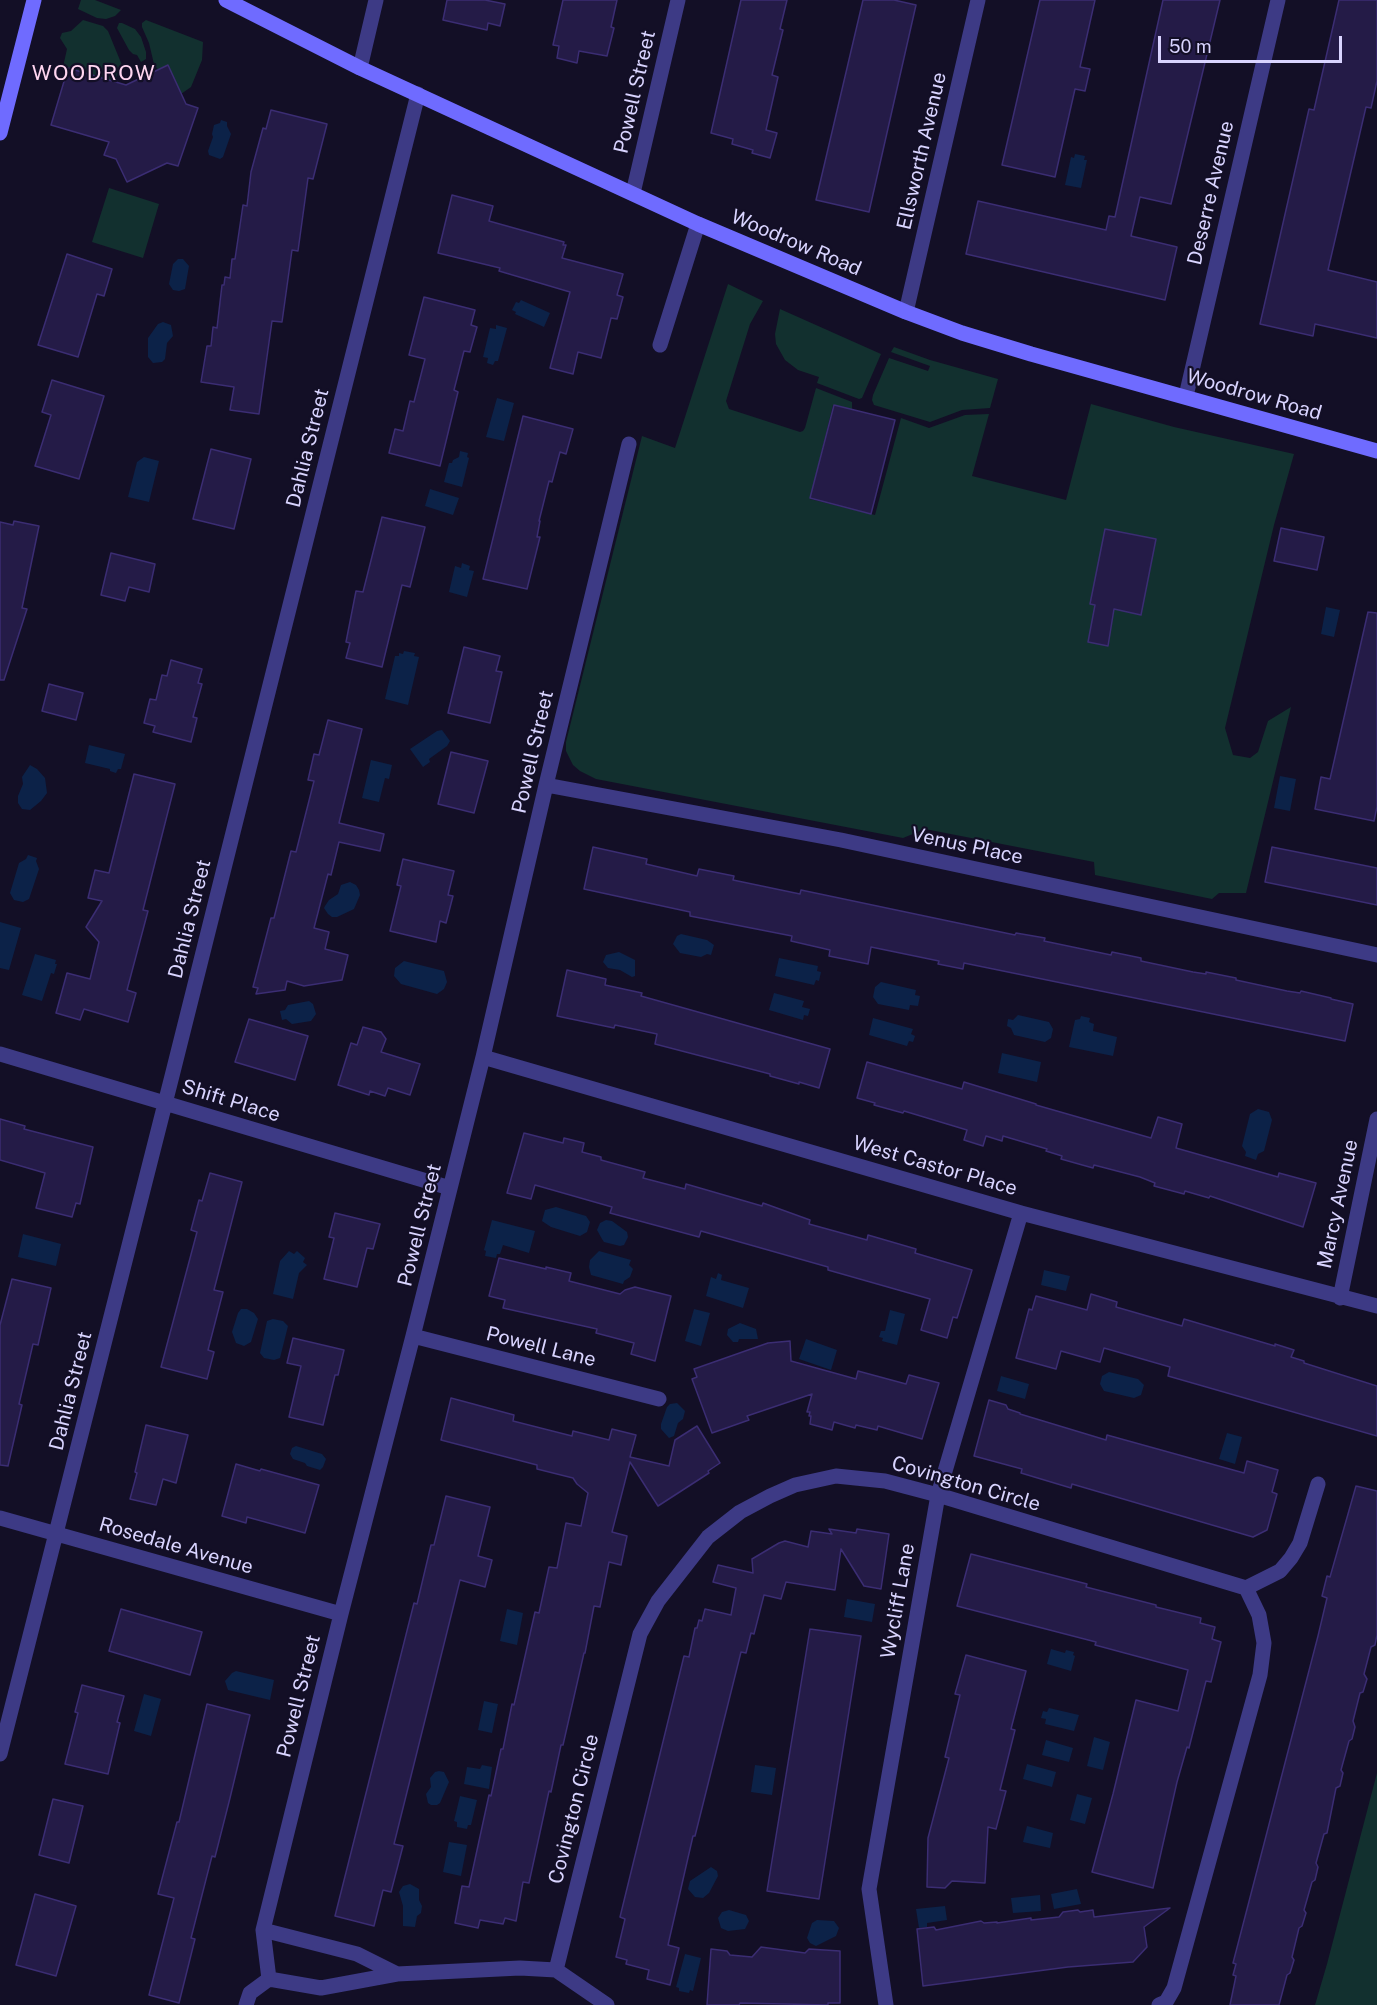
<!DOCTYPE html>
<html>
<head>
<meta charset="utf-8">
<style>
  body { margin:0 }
  #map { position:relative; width:1377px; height:2005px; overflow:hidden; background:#130f26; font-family:"Public Sans",sans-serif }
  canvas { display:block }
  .scale { position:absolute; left:1158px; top:36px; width:184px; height:27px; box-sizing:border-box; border:3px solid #d9d4ff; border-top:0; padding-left:8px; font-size:18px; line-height:21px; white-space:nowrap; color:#d9d4ff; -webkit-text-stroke:4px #130f26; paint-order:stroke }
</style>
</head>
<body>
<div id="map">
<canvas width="1377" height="2005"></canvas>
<div class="scale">50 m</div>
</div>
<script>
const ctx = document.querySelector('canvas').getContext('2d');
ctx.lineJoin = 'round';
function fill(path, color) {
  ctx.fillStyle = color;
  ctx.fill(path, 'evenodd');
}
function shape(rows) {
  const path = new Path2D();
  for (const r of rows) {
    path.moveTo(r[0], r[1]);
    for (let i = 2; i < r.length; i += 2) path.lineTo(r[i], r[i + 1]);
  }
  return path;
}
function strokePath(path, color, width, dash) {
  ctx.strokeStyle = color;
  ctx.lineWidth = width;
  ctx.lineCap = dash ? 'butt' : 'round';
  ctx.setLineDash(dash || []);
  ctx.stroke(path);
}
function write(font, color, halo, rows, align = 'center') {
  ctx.font = font + ' "Public Sans",sans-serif';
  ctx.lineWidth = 4.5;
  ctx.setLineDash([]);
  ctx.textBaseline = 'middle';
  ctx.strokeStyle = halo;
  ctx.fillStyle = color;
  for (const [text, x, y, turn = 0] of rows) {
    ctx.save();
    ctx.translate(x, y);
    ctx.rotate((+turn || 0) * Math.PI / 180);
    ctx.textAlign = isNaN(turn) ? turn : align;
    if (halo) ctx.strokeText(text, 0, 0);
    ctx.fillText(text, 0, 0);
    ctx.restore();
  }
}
const green = shape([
  [81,0,95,0,121,10,115,16,106,19,97,18,78,9],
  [83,20,103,26,108,31,124,70,118,74,115,82,63,67,67,49,60,38,62,33,71,31],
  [146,20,203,42,202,60,191,87,181,94,168,65,158,70,154,64,149,43,142,27,142,23],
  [122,23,135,29,141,37,146,52,146,59,141,62,137,55,133,54,129,50,117,28,119,23],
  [109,188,159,204,143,258,92,242],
  [728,284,763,301,750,324,726,401,729,409,800,432,803,431,805,428,816,388,852,402,852,410,833,405,810,499,875,515,901,418,929,428,965,415,989,414,972,476,1066,500,1091,404,1174,427,1294,454,1274,525,1225,728,1233,755,1250,758,1258,752,1268,721,1291,707,1246,893,1219,893,1212,899,1095,875,1094,862,925,829,903,838,596,779,580,771,573,765,566,751,566,742,642,436,675,448],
  [780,309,881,354,862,398,859,399,817,383,819,377,798,370,785,360,776,344,775,334],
  [894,347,930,360,998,379,990,408,962,410,930,422,874,405,872,400,873,395,889,358,928,371,930,366,891,352],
  [1377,1773,1377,2005,1315,2005,1327,1964]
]);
const water = shape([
  [221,120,227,122,227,126,231,134,223,157,220,159,209,155,208,151,213,137,212,134,214,125,220,123],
  [1075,154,1085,156,1084,160,1087,160,1081,188,1065,185,1071,157,1074,158],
  [178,259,183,259,189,266,185,289,179,291,173,290,169,284,173,264],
  [521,300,550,313,544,327,515,314,516,312,512,310,516,302,519,303],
  [163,322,171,325,173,336,167,343,165,359,162,362,153,363,148,357,148,338,158,324],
  [496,325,507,328,498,361,495,361,493,365,487,363,488,358,483,357,490,328,496,329],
  [497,398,514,403,504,441,486,437],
  [460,451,468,453,467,457,469,458,462,487,444,482,449,463,452,463,453,460,459,457],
  [144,457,159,461,149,502,128,497,137,462],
  [430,489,459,498,453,515,425,506],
  [462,563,470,566,469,570,474,571,467,597,449,592,455,566,461,568],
  [1326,607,1340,610,1334,637,1321,634],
  [404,651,415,653,414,656,419,657,408,705,385,699,395,656,399,656,399,653,403,654],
  [442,730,450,741,447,746,429,759,430,762,423,767,410,749,437,731],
  [89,745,125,754,121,769,118,769,116,773,110,771,110,769,85,763],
  [371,760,392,765,389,779,385,778,379,802,362,798],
  [30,765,37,769,45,778,47,793,41,801,30,810,22,809,18,803,18,796,23,784,22,777],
  [1280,776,1296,779,1290,811,1274,808],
  [28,855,37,858,36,861,39,869,29,899,23,902,14,900,10,893,19,863,26,859],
  [350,882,356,885,359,890,360,895,354,909,337,917,332,917,328,914,324,908,325,906,329,900,338,894,341,885],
  [0,922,21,928,9,970,0,968],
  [681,934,707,940,714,945,711,955,707,954,701,957,680,953,673,944,677,936],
  [619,952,635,960,635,976,632,977,620,970,608,968,603,962,606,955],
  [35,954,56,960,55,964,57,964,54,974,51,973,42,1001,22,995],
  [779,958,818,966,817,971,821,972,819,981,816,980,814,985,775,976],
  [404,961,444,971,447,982,444,989,437,994,401,984,394,976,395,968],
  [881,982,916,990,915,995,920,996,918,1006,910,1005,909,1010,878,1004,873,997,875,987],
  [774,993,804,1001,802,1007,810,1009,808,1016,804,1015,803,1020,769,1010],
  [309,1001,313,1004,316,1014,311,1021,292,1024,286,1019,282,1020,280,1011,285,1010,288,1005],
  [1018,1015,1049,1022,1053,1029,1051,1038,1045,1042,1014,1035,1011,1028,1007,1026,1008,1019,1013,1020],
  [1081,1016,1090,1018,1089,1022,1094,1024,1093,1031,1117,1037,1113,1056,1069,1047,1075,1020,1080,1019],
  [873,1018,913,1029,911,1034,915,1036,913,1042,909,1041,907,1046,869,1035],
  [1002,1053,1041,1062,1037,1082,998,1073],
  [1258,1109,1269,1112,1272,1120,1264,1151,1258,1154,1256,1160,1245,1156,1246,1152,1242,1146,1250,1114],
  [556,1207,586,1216,590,1222,587,1232,580,1236,551,1227,542,1221,545,1210],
  [492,1220,535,1231,529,1253,503,1245,500,1254,497,1254,496,1258,485,1256,486,1251,484,1250],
  [606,1220,612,1221,627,1232,628,1237,624,1245,620,1246,604,1242,602,1239,597,1230,600,1223],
  [23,1234,61,1244,56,1266,18,1257],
  [289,1251,294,1254,297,1251,305,1258,303,1262,307,1265,299,1273,293,1299,273,1294,280,1261],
  [599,1251,631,1260,629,1265,633,1269,630,1277,624,1281,623,1284,591,1275,589,1267,590,1260],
  [1044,1270,1070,1276,1066,1291,1041,1285],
  [718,1273,722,1275,721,1280,749,1288,743,1308,706,1296,711,1277,716,1279],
  [241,1309,247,1309,254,1313,258,1319,251,1342,244,1346,236,1343,232,1332,238,1313],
  [694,1309,710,1313,701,1346,685,1341],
  [890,1310,905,1314,897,1345,882,1341,883,1338,879,1337,881,1331,885,1331],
  [273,1319,283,1321,288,1326,280,1358,274,1360,264,1358,260,1353,267,1321],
  [740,1323,756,1329,758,1339,739,1339,738,1342,733,1342,727,1335,728,1329],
  [806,1339,837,1350,831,1370,799,1359],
  [1109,1372,1138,1379,1144,1385,1141,1395,1134,1398,1104,1391,1100,1384,1102,1376],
  [1001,1376,1029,1384,1025,1399,997,1391],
  [677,1403,685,1411,683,1419,678,1423,674,1436,669,1438,661,1429,661,1424,667,1407,670,1404],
  [1227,1433,1242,1437,1235,1464,1219,1459],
  [296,1446,322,1454,326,1459,323,1467,320,1470,307,1466,305,1463,293,1459,290,1454,292,1448],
  [847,1599,875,1604,872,1622,844,1617],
  [507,1609,523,1613,517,1645,500,1641],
  [1051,1649,1065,1653,1066,1650,1074,1652,1073,1655,1075,1656,1071,1671,1047,1664],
  [236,1671,274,1680,270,1700,228,1690,225,1681,232,1673],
  [144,1694,161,1699,151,1736,134,1731],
  [484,1701,498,1704,492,1733,478,1730],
  [1049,1708,1079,1715,1074,1731,1045,1724,1046,1719,1041,1718,1043,1711,1047,1712],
  [1094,1737,1110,1742,1103,1770,1087,1766],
  [1046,1740,1073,1748,1069,1762,1042,1755],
  [1027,1764,1056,1772,1052,1787,1023,1779],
  [482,1765,492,1767,489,1789,464,1784,467,1767,480,1769],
  [755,1765,776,1768,772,1795,751,1792],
  [439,1771,444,1772,449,1782,440,1803,437,1805,431,1805,428,1803,426,1794,431,1787,430,1778,435,1772],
  [1077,1794,1092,1798,1085,1824,1070,1820],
  [460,1796,477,1800,471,1825,468,1825,467,1829,457,1827,457,1822,454,1821],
  [1027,1826,1053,1833,1050,1848,1023,1842],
  [449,1842,467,1845,461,1876,443,1872],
  [711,1867,717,1871,718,1876,709,1893,703,1898,695,1897,688,1889,690,1881],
  [410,1884,419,1889,419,1900,422,1906,421,1913,417,1916,415,1927,403,1926,403,1906,399,1892,403,1886],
  [1077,1889,1081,1904,1054,1909,1051,1894],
  [1040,1895,1041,1911,1013,1913,1011,1898],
  [945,1906,947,1920,927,1923,927,1927,919,1928,916,1909],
  [729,1910,746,1915,749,1921,745,1929,728,1931,721,1928,718,1918,722,1912],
  [817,1920,834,1921,839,1928,836,1936,816,1946,810,1943,807,1938,812,1923],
  [685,1954,701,1958,693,1991,690,1990,689,1993,679,1991,679,1988,676,1987]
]);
const building = shape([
  [447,0,485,0,505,4,500,26,488,23,487,30,443,20,447,0],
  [563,0,617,0,611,27,614,28,607,56,579,51,577,63,557,58,559,46,553,45,563,0],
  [741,0,787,0,780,29,783,30,772,75,778,77,766,130,777,133,770,158,752,153,753,150,732,144,733,139,711,133,741,0],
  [863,0,894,0,916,5,869,212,816,200,863,0],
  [1040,0,1095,0,1080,67,1090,69,1085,91,1075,89,1055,177,1002,165,1040,0],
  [1163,0,1220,0,1171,204,1140,197,1131,236,1177,247,1165,300,966,254,978,201,1106,230,1109,216,1115,217,1163,0],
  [1339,0,1377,0,1377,81,1371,108,1366,107,1328,270,1377,282,1377,338,1315,324,1313,336,1260,324,1309,109,1314,110,1339,0],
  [168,65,186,104,198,108,178,166,167,163,127,182,116,159,104,155,109,142,51,125,68,68,126,85,168,65],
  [271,110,327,124,313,179,308,178,298,251,292,250,282,322,272,321,259,414,230,410,234,387,201,382,207,346,211,346,213,327,217,328,222,285,224,285,225,277,230,278,232,259,235,259,243,205,247,206,251,172,263,128,266,129,271,110],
  [452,195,493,206,489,221,564,242,563,245,566,245,562,258,623,274,617,295,623,297,617,319,611,318,601,358,578,352,573,374,550,368,570,292,499,271,500,268,438,253,452,195],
  [67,254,112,269,104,296,97,294,78,357,38,345,67,254],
  [424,297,475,310,471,325,477,327,470,352,464,351,454,390,458,392,440,466,389,453,395,429,403,431,410,401,414,402,425,359,409,355,424,297],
  [52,380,104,396,79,479,35,466,51,415,42,412,52,380],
  [834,405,895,420,871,514,810,498,834,405],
  [523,416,573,429,566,454,560,452,552,482,549,481,539,521,540,521,537,537,540,537,527,589,483,579,523,416],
  [211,449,251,459,234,529,193,519,211,449],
  [382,517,425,527,410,587,402,585,382,667,346,658,350,643,346,642,356,591,363,592,382,517],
  [14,521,39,526,22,608,27,609,4,680,0,680,0,522,13,525,14,521],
  [1281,528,1324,537,1317,570,1274,561,1281,528],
  [1105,529,1156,539,1141,615,1114,609,1108,646,1088,642,1095,605,1090,604,1105,529],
  [111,553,155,564,149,592,129,587,125,601,101,595,111,553],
  [1368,612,1377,613,1377,807,1374,821,1315,809,1321,777,1330,779,1368,612],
  [464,647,500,656,496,671,502,672,490,723,448,713,464,647],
  [171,660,202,669,198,683,202,684,193,717,197,718,191,742,153,732,155,726,144,723,150,699,156,700,162,675,167,676,171,660],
  [49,684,83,693,76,720,42,711,49,684],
  [328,720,362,729,339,823,384,834,380,851,339,842,331,875,328,874,314,928,329,932,325,949,348,955,342,980,304,986,287,981,285,990,256,994,258,988,253,987,271,918,274,918,291,851,296,852,314,781,308,780,314,754,319,755,328,720],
  [451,752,488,761,474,813,438,804,451,752],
  [134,774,175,784,143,910,148,911,127,990,136,993,128,1022,84,1009,80,1020,56,1013,67,973,90,979,99,942,86,927,102,901,88,898,95,870,109,873,134,774],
  [593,847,647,859,646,864,697,876,699,869,734,876,733,880,800,894,801,890,1015,935,1016,933,1045,938,1044,941,1111,955,1112,952,1141,958,1141,961,1193,972,1206,974,1206,972,1236,978,1236,980,1287,991,1300,993,1301,991,1331,998,1331,999,1353,1004,1345,1041,964,963,963,969,938,964,939,961,871,947,868,964,829,956,830,950,791,941,792,936,690,916,690,912,584,889,593,847],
  [1272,847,1377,868,1377,905,1265,882,1272,847],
  [403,859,454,871,448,895,453,896,446,923,440,921,436,942,390,931,401,886,397,885,403,859],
  [567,970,606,979,605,985,642,993,641,996,830,1049,819,1088,799,1082,799,1084,770,1076,770,1074,655,1044,657,1034,615,1025,614,1028,557,1016,567,970],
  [249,1019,308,1036,295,1080,235,1062,249,1019],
  [363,1027,381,1032,386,1039,381,1052,420,1064,410,1095,388,1088,385,1096,370,1091,369,1095,338,1085,351,1043,357,1045,363,1027],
  [867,1062,962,1089,964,1082,1036,1104,1036,1105,1151,1138,1158,1117,1182,1124,1176,1148,1278,1177,1279,1173,1316,1183,1303,1227,1210,1196,1209,1198,1185,1191,1184,1194,1154,1186,1155,1183,1140,1177,1094,1165,1093,1168,1061,1159,1062,1156,1046,1151,1047,1149,1003,1136,1002,1141,986,1136,983,1146,964,1140,967,1130,904,1111,903,1113,874,1105,875,1103,857,1098,867,1062],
  [0,1119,25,1126,24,1129,93,1147,80,1204,76,1203,72,1217,36,1208,45,1173,0,1160,0,1119],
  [524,1133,563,1143,564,1138,584,1143,582,1152,601,1157,601,1160,645,1172,643,1178,685,1189,686,1184,762,1206,763,1203,810,1220,809,1224,867,1240,868,1235,916,1249,915,1253,972,1270,957,1318,953,1317,947,1338,921,1330,930,1299,828,1270,828,1267,701,1231,699,1237,610,1213,612,1207,535,1185,531,1199,507,1193,524,1133],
  [210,1173,242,1182,214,1290,223,1292,208,1350,214,1352,207,1379,161,1367,197,1232,191,1230,199,1200,202,1201,210,1173],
  [335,1213,380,1224,373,1249,367,1248,357,1287,324,1279,334,1238,329,1237,335,1213],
  [499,1258,546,1269,546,1267,571,1273,569,1281,620,1294,625,1290,635,1287,671,1296,655,1361,631,1354,634,1343,596,1333,597,1329,503,1308,505,1300,489,1296,499,1258],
  [12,1279,51,1288,38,1345,33,1344,19,1404,22,1405,8,1466,0,1465,0,1325,12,1279],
  [1091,1294,1117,1302,1116,1307,1182,1326,1184,1319,1275,1346,1275,1344,1294,1350,1291,1357,1304,1361,1304,1363,1377,1386,1377,1436,1168,1376,1170,1367,1104,1348,1100,1362,1061,1351,1056,1369,1016,1358,1029,1309,1032,1310,1036,1296,1087,1310,1091,1294],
  [293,1338,344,1350,338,1375,335,1375,323,1425,289,1417,301,1366,287,1363,293,1338],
  [790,1341,791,1361,856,1379,858,1371,906,1384,909,1375,939,1383,922,1439,878,1426,877,1430,856,1425,855,1428,834,1422,832,1430,810,1424,811,1416,809,1416,810,1412,807,1412,812,1394,747,1416,749,1420,712,1433,692,1379,697,1377,694,1369,768,1343,790,1341],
  [451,1398,514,1415,513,1421,572,1436,573,1431,609,1440,612,1429,636,1435,630,1457,669,1466,675,1440,697,1426,720,1463,708,1471,709,1473,658,1506,630,1462,612,1532,627,1536,621,1565,609,1562,600,1607,594,1606,585,1653,584,1653,563,1745,561,1745,551,1792,549,1791,529,1883,523,1882,516,1921,505,1918,503,1924,480,1920,478,1928,455,1923,462,1886,469,1887,489,1795,491,1796,501,1749,503,1749,512,1704,514,1705,535,1612,539,1613,549,1567,557,1568,566,1523,581,1526,588,1493,577,1484,573,1478,537,1469,537,1465,441,1440,451,1398],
  [989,1400,1006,1405,1008,1409,1020,1413,1020,1414,1106,1440,1107,1435,1244,1473,1247,1461,1278,1470,1272,1492,1277,1494,1267,1530,1253,1537,1072,1484,1071,1488,1021,1473,1022,1469,974,1456,989,1400],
  [146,1425,188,1435,176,1483,163,1479,156,1505,130,1499,137,1473,135,1472,146,1425],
  [236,1464,260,1471,261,1469,319,1485,305,1533,247,1517,246,1523,222,1516,236,1464],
  [1356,1486,1377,1491,1377,1635,1375,1645,1371,1647,1364,1674,1367,1679,1363,1692,1360,1693,1353,1721,1355,1727,1352,1739,1349,1741,1341,1770,1343,1773,1340,1786,1336,1788,1327,1833,1324,1834,1316,1863,1318,1867,1315,1880,1312,1882,1304,1910,1306,1913,1302,1926,1299,1928,1292,1957,1294,1960,1290,1973,1287,1975,1279,2005,1230,2005,1236,1976,1233,1975,1236,1964,1233,1963,1318,1636,1327,1598,1322,1596,1327,1576,1330,1577,1356,1486],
  [446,1496,490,1507,478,1556,492,1560,485,1587,460,1580,394,1844,403,1846,391,1892,383,1890,374,1926,335,1916,414,1603,417,1604,431,1545,434,1545,446,1496],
  [829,1529,856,1533,857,1529,889,1534,881,1589,864,1586,841,1549,835,1590,786,1582,781,1599,764,1595,754,1634,751,1633,746,1653,741,1652,695,1836,693,1836,668,1945,679,1948,670,1985,647,1979,649,1970,626,1964,627,1960,616,1957,625,1919,620,1917,684,1656,689,1657,695,1628,697,1628,699,1620,702,1621,705,1609,731,1615,736,1588,713,1582,718,1565,753,1573,752,1559,779,1543,785,1541,808,1547,811,1531,832,1534,829,1529],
  [971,1554,1087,1584,1086,1587,1156,1605,1156,1607,1201,1618,1200,1623,1215,1627,1212,1639,1221,1642,1211,1682,1206,1681,1189,1748,1187,1747,1177,1782,1153,1888,1092,1872,1113,1794,1136,1700,1178,1711,1188,1670,1095,1645,1096,1642,957,1606,971,1554],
  [121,1609,202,1632,190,1675,109,1651,121,1609],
  [810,1629,861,1636,819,1899,767,1891,810,1629],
  [966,1655,1026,1671,1011,1729,1015,1730,1000,1790,1006,1791,996,1829,988,1827,985,1883,952,1881,945,1888,927,1887,928,1838,949,1758,945,1757,960,1695,955,1694,966,1655],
  [82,1685,124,1696,117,1722,120,1723,108,1774,65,1764,78,1713,75,1712,82,1685],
  [207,1704,250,1715,230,1798,215,1857,212,1856,191,1938,195,1939,179,2003,149,1995,174,1898,158,1894,177,1822,179,1822,207,1704],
  [53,1799,83,1806,69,1863,39,1855,53,1799],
  [35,1894,76,1906,56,1976,16,1965,35,1894],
  [1170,1908,1144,1927,1147,1947,1133,1962,1068,1967,923,1986,917,1929,934,1927,936,1930,981,1921,984,1923,997,1922,997,1923,1031,1918,1031,1920,1059,1917,1063,1912,1078,1910,1080,1912,1093,1910,1094,1917,1170,1908],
  [761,1947,805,1953,809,1949,840,1951,840,2003,828,2003,828,2005,740,2003,739,2005,707,2005,711,1949,727,1951,730,1955,752,1957,761,1947]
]);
const street = shape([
  [360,68,376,0],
  [633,193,678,0],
  [906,312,978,0],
  [660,345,698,224],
  [1186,396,1278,0],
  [546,785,841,840,1377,955],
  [0,1054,450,1188],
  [483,1057,1021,1213,1377,1306],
  [1340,1298,1377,1119],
  [413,1336,659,1399],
  [0,1518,341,1614],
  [1246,1588,1280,1571,1291,1558,1300,1543,1318,1484],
  [0,1754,173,1072,418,94],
  [263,1930,357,1954,397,1974],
  [556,1970,640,1634,658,1601,708,1537,740,1512,770,1496,795,1485,836,1476,885,1481,938,1495,1246,1588,1259,1615,1264,1643,1260,1675,1174,1988,1166,2002,1159,2005],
  [269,1979,321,1988,397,1974,520,1968,556,1970,607,2005],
  [246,2005,250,1993,269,1979,263,1930,341,1614,413,1336,483,1057,546,785,629,444],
  [886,2005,869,1889,938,1495,1021,1213]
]);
const secondary = shape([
  [226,0,360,68,698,224,906,312,962,333,1031,354,1377,451],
  [0,133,34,0]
]);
const streetNames = [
  ["Powell Street",635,92,-77],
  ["Ellsworth Avenue",922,151,-77],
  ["Deserre Avenue",1211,193,-77],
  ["Woodrow Road",796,243,23],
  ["Woodrow Road",1254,395,16],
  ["Dahlia Street",308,448,-76],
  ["Powell Street",533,752,-77],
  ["Venus Place",967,846,12],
  ["Dahlia Street",190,919,-76],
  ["Shift Place",231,1101,17],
  ["West Castor Place",935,1166,16],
  ["Marcy Avenue",1338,1204,-78],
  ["Powell Street",420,1225,-76],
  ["Powell Lane",541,1347,14],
  ["Dahlia Street",71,1391,-76],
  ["Covington Circle",966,1484,16],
  ["Rosedale Avenue",176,1546,16],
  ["Wycliff Lane",898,1601,-80],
  ["Powell Street",299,1696,-76],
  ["Covington Circle",574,1809,-76]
];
const neighbourhoodNames = [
  ["WOODROW",94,74]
];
fill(green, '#12302f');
fill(water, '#0c2248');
fill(building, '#241b47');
strokePath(building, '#3b2d73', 1.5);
strokePath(street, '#3d3a85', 15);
strokePath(secondary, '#6f6bff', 15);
write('20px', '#d9d4ff', '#130f26', streetNames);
ctx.letterSpacing = '1.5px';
write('21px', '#ffd6f0', '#130f26', neighbourhoodNames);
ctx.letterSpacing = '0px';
</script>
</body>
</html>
